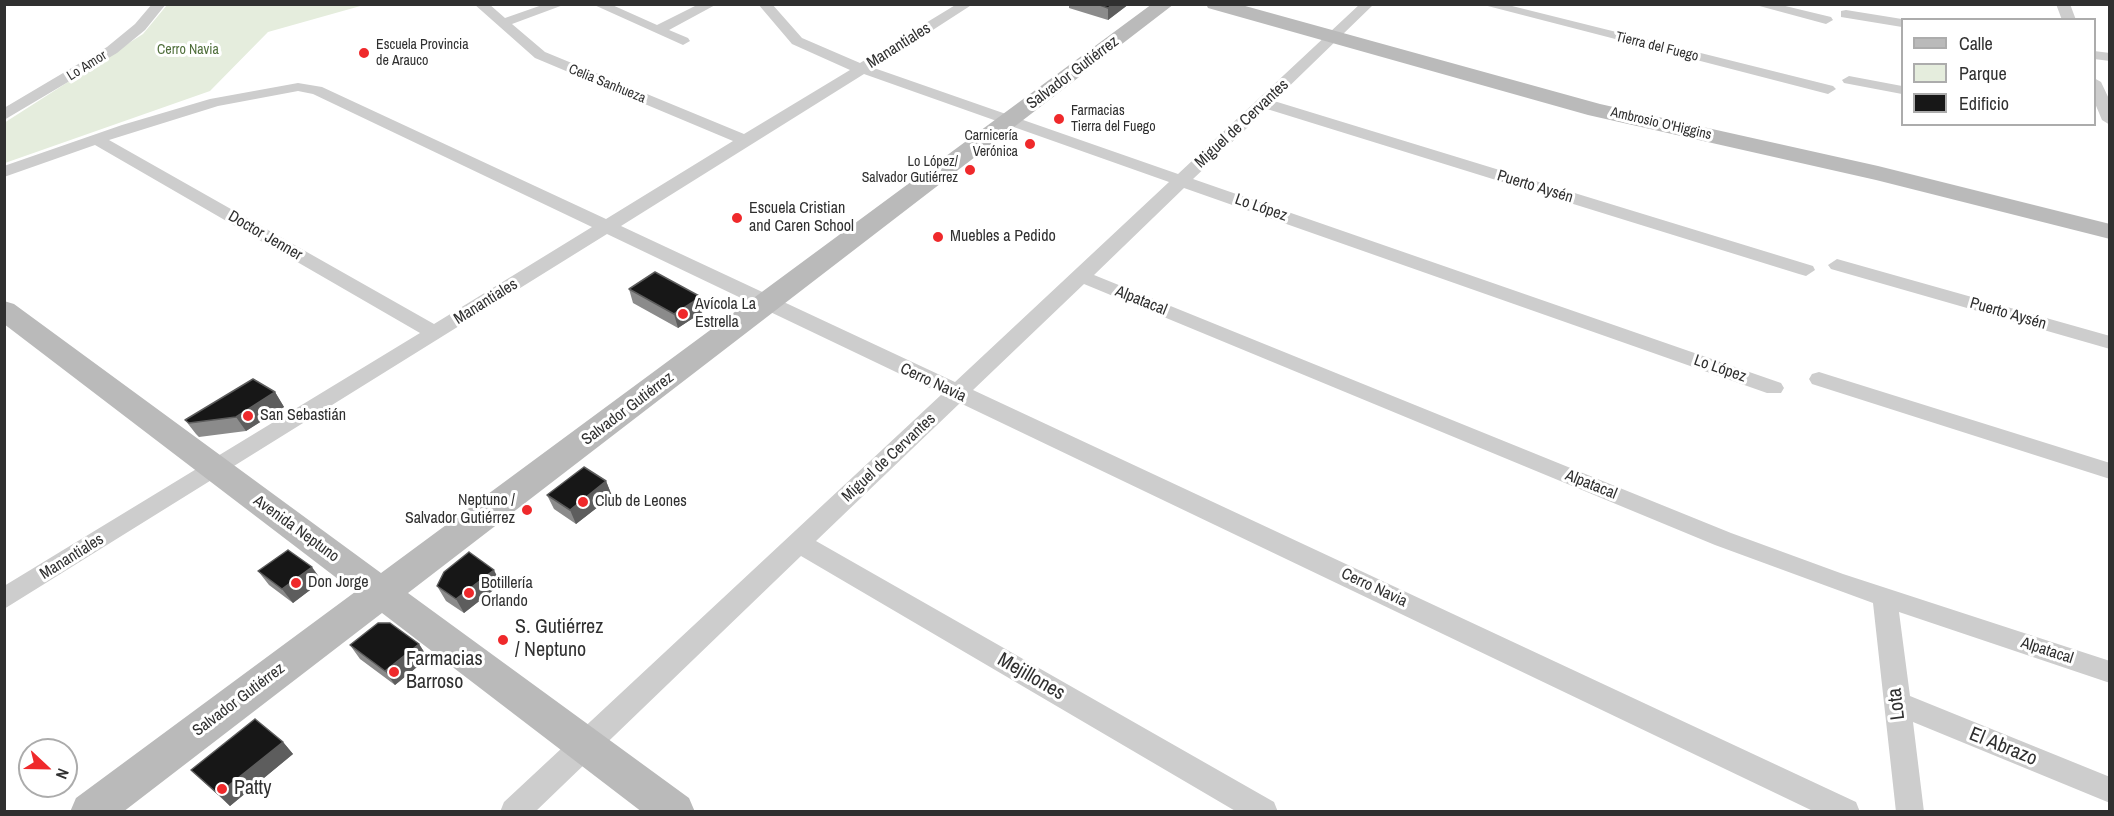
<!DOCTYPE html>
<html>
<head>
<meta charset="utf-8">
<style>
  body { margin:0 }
  #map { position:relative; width:2114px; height:816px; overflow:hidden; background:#fff; font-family:"Archivo Narrow",sans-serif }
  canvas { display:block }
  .frame { position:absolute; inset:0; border:6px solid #303030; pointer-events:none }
  .legend { position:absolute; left:1901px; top:18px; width:195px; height:108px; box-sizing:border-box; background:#fff; border:2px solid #acacac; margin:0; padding:8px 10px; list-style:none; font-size:18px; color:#303030 }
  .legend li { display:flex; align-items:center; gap:12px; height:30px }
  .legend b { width:30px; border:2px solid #acacac }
  .north { position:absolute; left:18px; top:738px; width:60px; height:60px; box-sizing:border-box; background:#fff; border:2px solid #acacac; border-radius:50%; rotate:112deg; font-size:16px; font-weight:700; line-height:24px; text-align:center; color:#303030 }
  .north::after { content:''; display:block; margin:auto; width:21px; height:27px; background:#ef292b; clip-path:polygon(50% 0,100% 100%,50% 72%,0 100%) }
</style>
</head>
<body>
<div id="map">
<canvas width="2114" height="816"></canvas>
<div class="frame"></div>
<ul class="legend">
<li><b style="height:8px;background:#bababa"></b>Calle</li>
<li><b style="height:16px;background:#e5eddd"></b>Parque</li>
<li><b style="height:16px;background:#171717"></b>Edificio</li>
</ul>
<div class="north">N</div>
</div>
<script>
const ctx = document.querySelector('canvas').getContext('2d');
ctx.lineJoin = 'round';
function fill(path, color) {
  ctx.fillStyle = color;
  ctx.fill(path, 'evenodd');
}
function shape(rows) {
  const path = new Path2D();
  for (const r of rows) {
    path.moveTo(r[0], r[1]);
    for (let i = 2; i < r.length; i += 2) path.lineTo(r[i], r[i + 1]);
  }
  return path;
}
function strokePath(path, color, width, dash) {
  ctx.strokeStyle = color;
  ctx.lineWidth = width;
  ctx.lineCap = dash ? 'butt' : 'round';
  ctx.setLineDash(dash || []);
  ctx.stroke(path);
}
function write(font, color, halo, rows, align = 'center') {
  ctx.font = font + ' "Archivo Narrow",sans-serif';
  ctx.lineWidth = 6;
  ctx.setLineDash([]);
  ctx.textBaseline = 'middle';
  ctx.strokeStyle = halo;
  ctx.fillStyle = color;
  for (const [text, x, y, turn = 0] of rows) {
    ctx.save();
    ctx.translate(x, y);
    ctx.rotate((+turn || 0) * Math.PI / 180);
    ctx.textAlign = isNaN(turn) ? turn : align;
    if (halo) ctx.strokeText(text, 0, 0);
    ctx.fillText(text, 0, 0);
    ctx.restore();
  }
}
const green = shape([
  [167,5,364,5,268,32,210,91,5,163,4,123,143,34]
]);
const street = shape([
  [152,4,166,4,145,30,117,53,4,120,4,108,107,47,135,24,152,4],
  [474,4,489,4,505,18,545,4,566,4,512,24,545,52,744,134,850,70,792,44,758,4,772,4,802,38,860,63,957,4,973,4,874,68,1178,174,1360,4,1374,4,1274,101,1813,266,1815,270,1806,276,1799,274,1267,109,1193,179,1781,383,1784,388,1781,393,1767,393,1184,188,1094,275,1731,533,1843,574,2110,661,2110,683,1899,612,1910,696,2110,777,2110,803,1913,722,1924,812,1896,812,1873,603,1715,545,1084,284,973,390,1856,802,1860,812,1815,812,960,403,816,541,1274,802,1278,812,1237,812,801,556,535,812,500,812,504,802,942,394,607,234,4,609,4,586,420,333,95,145,4,177,4,166,122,125,210,99,298,83,322,87,606,219,733,141,535,58,474,4],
  [864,74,1169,182,955,382,621,226,864,74],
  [298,91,313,94,592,227,434,324,109,140,218,106,298,91],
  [592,4,610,4,657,25,699,4,717,4,669,30,688,38,690,41,683,45,592,4],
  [1480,4,1504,4,1833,86,1836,89,1828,94,1480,4],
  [1752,4,1777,4,1831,17,1833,20,1826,24,1752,4],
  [2056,4,2070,4,2076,20,2062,20,2056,4],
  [1846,10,1902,19,1905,20,1902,27,1841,17,1841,11,1846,10],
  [2094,51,2110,53,2110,61,2094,59,2094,51],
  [1849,76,1902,86,1902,94,1844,83,1842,80,1849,76],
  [2094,78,2101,82,2110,101,2110,125,2102,120,2094,101,2094,78],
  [1837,259,2110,336,2110,349,1831,269,1828,265,1837,259],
  [1819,372,2110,463,2110,479,1812,384,1809,379,1812,374,1819,372]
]);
const secondary = shape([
  [1152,4,1174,4,408,593,689,798,695,812,642,812,382,613,123,812,70,812,76,798,355,592,4,324,4,301,14,304,381,573,1152,4],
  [1206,4,1238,4,1600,104,1878,166,2110,224,2110,239,1876,180,1588,115,1208,8,1206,4]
]);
const wall = shape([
  [1069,4,1129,4,1108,20,1069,8],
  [629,289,704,311,678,328,633,303],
  [275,392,284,407,246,431,199,437,196,434,185,420],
  [606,481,612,496,576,524,554,509,547,495],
  [258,571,322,581,293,603,269,585],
  [501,584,464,613,446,601,437,586],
  [419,644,428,658,395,685,360,659,350,645],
  [283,742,293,754,230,806,191,770]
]);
const shadedWall = shape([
  [1113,4,1129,4,1108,20,1108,8],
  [701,297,704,311,678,328,674,314],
  [275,392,284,407,246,431,236,417],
  [606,481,612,496,576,524,570,510],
  [312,567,322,581,293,603,282,589],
  [494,570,501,584,464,613,456,599],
  [419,644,428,658,395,685,385,671],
  [283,742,293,754,230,806,218,794]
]);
const building = shape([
  [1097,4,1113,4,1108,8,1097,4],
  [655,272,701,297,674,314,629,289,655,272],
  [253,379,275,392,236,417,189,423,185,420,253,379],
  [584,467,606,481,570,510,547,495,584,467],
  [288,550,312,567,282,589,258,571,288,550],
  [469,552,494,570,456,599,437,586,444,572,469,552],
  [378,623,390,623,419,644,385,671,350,645,378,623],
  [255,719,283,742,218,794,191,770,255,719]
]);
const markers = [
  [364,53,6,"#ef292b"],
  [1059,119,6,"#ef292b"],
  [1030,144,6,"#ef292b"],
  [970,170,6,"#ef292b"],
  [737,218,6,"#ef292b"],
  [938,237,6,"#ef292b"],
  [683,314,6,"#ef292b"],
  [248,416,6,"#ef292b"],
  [583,502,6,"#ef292b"],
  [527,510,6,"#ef292b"],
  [296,583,6,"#ef292b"],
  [469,593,6,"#ef292b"],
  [503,640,6,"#ef292b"],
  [394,672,6,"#ef292b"],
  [222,789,6,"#ef292b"]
];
const farPoinames = [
  ["Escuela Provincia",376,45],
  ["de Arauco",376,61],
  ["Farmacias",1071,111],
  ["Tierra del Fuego",1071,127],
  ["Carnicería",1018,136,"right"],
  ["Verónica",1018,152,"right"],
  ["Lo López/",958,162,"right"],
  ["Salvador Gutiérrez",958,178,"right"]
];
const farStreetnames = [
  ["Tierra del Fuego",1657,47,14],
  ["Lo Amor",87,66,-32],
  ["Celia Sanhueza",607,84,22],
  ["Ambrosio O'Higgins",1661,124,13]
];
const farParknames = [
  ["Cerro Navia",188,50]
];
const streetNames = [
  ["Manantiales",899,46,-32],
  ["Salvador Gutiérrez",1073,73,-37],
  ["Miguel de Cervantes",1242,124,-43],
  ["Puerto Aysén",1535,187,17],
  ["Lo López",1261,208,19],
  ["Doctor Jenner",265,236,30],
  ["Alpatacal",1141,301,22],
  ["Manantiales",486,302,-32],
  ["Puerto Aysén",2008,314,16],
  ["Lo López",1720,369,19],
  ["Cerro Navia",933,383,25],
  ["Salvador Gutiérrez",628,409,-37],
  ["Miguel de Cervantes",889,458,-43],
  ["Alpatacal",1591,485,22],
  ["Avenida Neptuno",296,529,36],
  ["Manantiales",72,557,-32],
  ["Cerro Navia",1374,588,25],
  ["Alpatacal",2047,651,18],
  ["Salvador Gutiérrez",239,700,-37]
];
const poiNames = [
  ["Escuela Cristian",749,209],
  ["and Caren School",749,227],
  ["Muebles a Pedido",950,237],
  ["Avícola La",695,305],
  ["Estrella",695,323],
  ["San Sebastián",260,416],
  ["Neptuno /",515,501,"right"],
  ["Salvador Gutiérrez",515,519,"right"],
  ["Club de Leones",595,502],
  ["Don Jorge",308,583],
  ["Botillería",481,584],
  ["Orlando",481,602]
];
const nearPoinames = [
  ["S. Gutiérrez",515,628],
  ["/ Neptuno",515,651],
  ["Farmacias",406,660],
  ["Barroso",406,683],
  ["Patty",234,789]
];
const nearStreetnames = [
  ["Mejillones",1031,677,30],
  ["Lota",1897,704,-97],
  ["El Abrazo",2003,747,22]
];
fill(green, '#e5eddd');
fill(street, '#cdcdcd');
fill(secondary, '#bababa');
fill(wall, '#8b8b8b');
fill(shadedWall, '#5d5d5d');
fill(building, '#171717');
strokePath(building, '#5d5d5d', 1.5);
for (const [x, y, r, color] of markers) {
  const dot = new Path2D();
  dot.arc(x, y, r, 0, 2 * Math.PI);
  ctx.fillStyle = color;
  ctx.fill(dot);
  strokePath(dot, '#fff', 2);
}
write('14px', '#303030', '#fff', farPoinames, 'left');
write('14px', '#303030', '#fff', farStreetnames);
write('14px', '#4f6e3a', '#fff', farParknames);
write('16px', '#303030', '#fff', streetNames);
write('16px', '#303030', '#fff', poiNames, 'left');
write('20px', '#303030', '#fff', nearPoinames, 'left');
write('20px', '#303030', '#fff', nearStreetnames);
</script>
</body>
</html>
